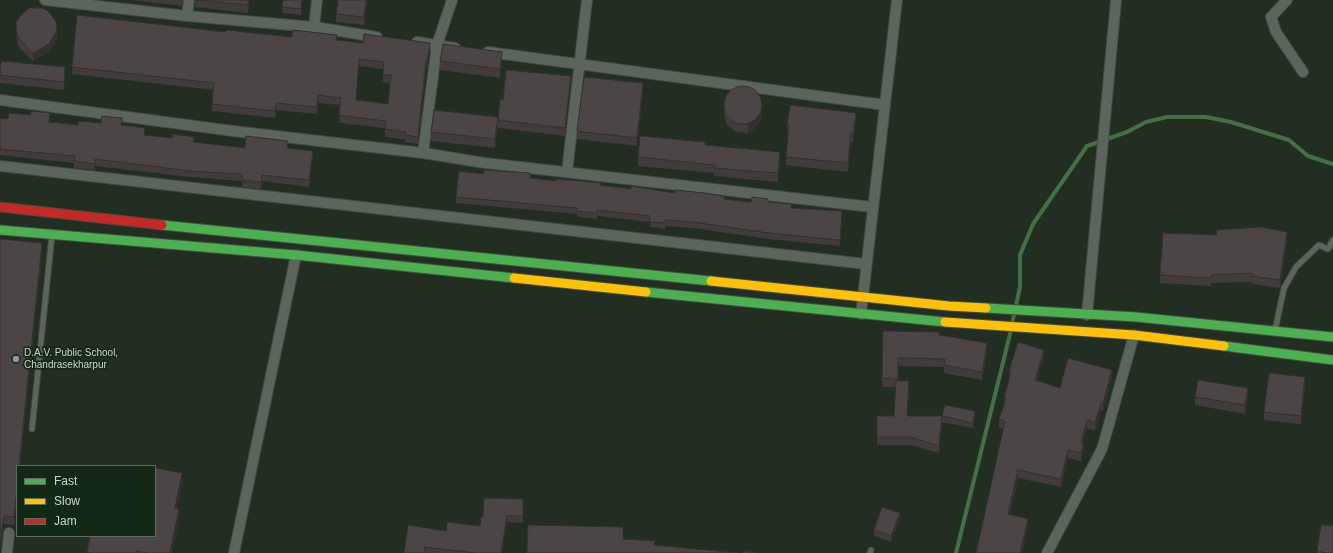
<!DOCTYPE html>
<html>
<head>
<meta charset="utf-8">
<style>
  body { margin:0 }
  #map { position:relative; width:1333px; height:553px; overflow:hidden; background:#232e23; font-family:Helvetica,sans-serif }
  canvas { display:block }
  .legend { position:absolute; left:16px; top:465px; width:140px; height:72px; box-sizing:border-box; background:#142915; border:1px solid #5c6e5d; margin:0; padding:5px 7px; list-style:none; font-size:12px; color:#c9d6c9 }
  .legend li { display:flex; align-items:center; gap:8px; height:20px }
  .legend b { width:20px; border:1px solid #5c6e5d }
</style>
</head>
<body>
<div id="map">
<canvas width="1333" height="553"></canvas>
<ul class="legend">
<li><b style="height:5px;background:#4caf50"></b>Fast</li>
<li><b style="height:5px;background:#ffc107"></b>Slow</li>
<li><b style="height:5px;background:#c62828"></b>Jam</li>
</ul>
</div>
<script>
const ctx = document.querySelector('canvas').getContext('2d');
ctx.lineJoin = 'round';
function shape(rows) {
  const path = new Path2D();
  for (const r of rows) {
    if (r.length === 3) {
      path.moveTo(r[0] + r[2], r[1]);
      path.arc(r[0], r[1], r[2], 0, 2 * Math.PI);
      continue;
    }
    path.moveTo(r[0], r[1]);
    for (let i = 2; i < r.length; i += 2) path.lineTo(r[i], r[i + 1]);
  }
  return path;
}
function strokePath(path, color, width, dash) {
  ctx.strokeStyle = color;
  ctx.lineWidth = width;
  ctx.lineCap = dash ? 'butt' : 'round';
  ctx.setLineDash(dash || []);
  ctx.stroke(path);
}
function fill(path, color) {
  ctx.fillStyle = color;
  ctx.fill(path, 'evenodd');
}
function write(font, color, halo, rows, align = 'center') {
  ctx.font = font + ' Helvetica,sans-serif';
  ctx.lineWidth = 3.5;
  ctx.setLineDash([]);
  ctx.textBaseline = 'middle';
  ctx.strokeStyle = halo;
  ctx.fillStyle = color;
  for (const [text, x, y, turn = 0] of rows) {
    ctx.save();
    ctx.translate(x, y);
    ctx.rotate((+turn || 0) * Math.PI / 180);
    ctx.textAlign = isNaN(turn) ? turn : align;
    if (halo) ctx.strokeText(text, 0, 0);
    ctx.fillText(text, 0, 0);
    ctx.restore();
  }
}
const stream = shape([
  [1012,324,1020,287,1020,255,1033,224,1087,146,1127,132,1146,122,1167,117,1206,117,1231,122,1289,140,1308,156,1333,164],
  [956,553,1011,330]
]);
const lane = shape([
  [1275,330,1284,288,1296,267,1319,245,1328,249,1333,240],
  [32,429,52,235],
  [870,553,871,550]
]);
const street = shape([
  [45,0,187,16,189,0],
  [1287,0,1271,17,1276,32,1303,72],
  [187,16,314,27,317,0],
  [314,27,377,37],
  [417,42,455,48],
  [488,52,885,105],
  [0,100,233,131,423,153,485,163,872,207],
  [423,153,437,45,452,0],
  [0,166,866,264],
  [567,172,587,0],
  [861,314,897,0],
  [1087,315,1116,0],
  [7,553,9,533],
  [234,553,296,255],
  [1047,553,1102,449,1134,335]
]);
const fast = shape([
  [162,225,711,281],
  [0,230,296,255,514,278],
  [646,292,945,322],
  [986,308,1136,317,1333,337],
  [1224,346,1333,360]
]);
const slow = shape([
  [514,278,646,292],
  [711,281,949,306,986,308],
  [945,322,1134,335,1224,346]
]);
const jam = shape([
  [0,207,162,225]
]);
const wall = shape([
  [131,0,183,0,182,6],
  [195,0,249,0,248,13,195,7],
  [283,0,302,0,301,15,282,13],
  [367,0,364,25,336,22,336,14],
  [16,22,57,39,49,52,33,61,20,49,17,43],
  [225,32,337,40,430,51,427,68,426,68,418,144,405,142,405,139,385,137,385,128,339,123,340,105,318,103,317,114,276,110,275,118,212,111,212,104,213,90,72,74,72,67],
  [359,66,383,69,383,82,390,83,388,104,356,100],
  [502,60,500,78,440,70,440,61],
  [65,67,64,90,0,83,0,68],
  [571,85,565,136,498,128,498,120,503,100],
  [643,91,637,146,577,139,577,131],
  [724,104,762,109,761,121,753,130,748,133,736,132,726,124,724,112],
  [0,118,8,119,50,119,50,122,78,125,122,125,145,136,245,148,288,148,313,158,309,187,262,181,261,189,242,187,242,181,190,177,95,166,95,170,74,168,74,163,0,155],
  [856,122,853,142,851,142,848,172,786,165,786,157,789,133,787,133,787,125],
  [498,125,495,148,431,141,431,132],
  [705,145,780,160,778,182,714,176,714,173,638,166,638,157],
  [484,174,675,193,751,202,768,202,792,208,842,216,840,246,769,239,693,228,665,226,665,229,650,227,650,222,597,216,597,219,577,217,577,214,456,203,456,197],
  [0,239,42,252,14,525,4,524,0,551],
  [1287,240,1280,288,1252,284,1252,282,1211,283,1211,286,1160,283,1160,275],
  [883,331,939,335,987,352,982,380,944,373,944,367,898,366,898,381,909,389,907,416,942,424,939,453,910,445,877,445,877,416,894,416,896,387,882,387],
  [1044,358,1037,381,1060,388,1112,378,1103,411,1101,411,1095,431,1087,428,1083,443,1084,451,1081,461,1068,458,1061,487,1018,478,1010,515,1028,527,976,553,1004,429,999,427,999,419,1004,405,1004,398,1009,379,1009,371],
  [1305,386,1301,424,1264,420,1264,412],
  [1248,396,1245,414,1195,405,1195,397],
  [942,416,975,417,973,428,942,422],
  [182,484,177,509,179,520,172,553,87,553,90,536],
  [523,499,523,523,507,522,502,553,404,553,446,531,480,526],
  [900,518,891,542,874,536,874,530],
  [1317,551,1333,553,1317,553]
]);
const shadedWall = shape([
  [248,0,249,0,248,13],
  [366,0,367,0,364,25,364,17],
  [57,30,57,39,49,52,33,61,33,53],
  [430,43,430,51,427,68,427,61],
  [502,52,502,60,500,78,500,69],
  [359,59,359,66,356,107,356,100],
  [426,60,426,68,418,144,418,137],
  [571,76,571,85,565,136,565,128],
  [643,83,643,91,637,146,637,138],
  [318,95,318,103,317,114,317,107],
  [762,101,761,121,753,130,748,133,748,124],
  [856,113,856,122,853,142,853,134],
  [498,117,498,125,495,148,495,139],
  [851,133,851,142,848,172,848,163],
  [313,151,313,158,309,187,309,180],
  [780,152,780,160,778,182,778,173],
  [1287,232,1287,240,1280,288,1280,280],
  [42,243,42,252,20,466,19,466],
  [987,343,987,352,982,380,982,372],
  [1044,350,1044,358,1035,388,1035,380],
  [1112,370,1112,378,1103,411,1103,403],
  [1305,377,1305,386,1301,424,1301,416],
  [909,381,909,389,907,424,907,416],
  [1248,388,1248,396,1245,414,1245,405],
  [1101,403,1101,411,1095,431,1095,423],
  [975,411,975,417,973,428,973,423],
  [942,416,942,424,939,453,939,446],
  [1087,420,1087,428,1081,451,1081,443],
  [1084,443,1084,451,1081,461,1081,453],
  [1068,450,1068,458,1061,487,1061,479],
  [1018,470,1018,478,1008,522,1008,514],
  [182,473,182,484,175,519,175,508],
  [17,490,17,499,14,525,14,517],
  [179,509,179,520,172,553,170,553],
  [900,513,900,518,891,542,891,536],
  [4,516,4,524,0,551,0,543],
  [507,516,507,522,502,553,501,553],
  [1028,519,1028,527,1022,553,1020,553]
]);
const building = shape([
  [197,0,248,0,248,5,197,0],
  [283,0,302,0,301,9,282,7,283,0],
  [338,0,366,0,364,17,336,14,338,0],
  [29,8,42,8,48,11,56,21,57,30,49,44,33,53,20,40,17,34,16,22,24,12,29,8],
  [77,15,225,32,226,30,292,37,293,30,337,35,336,40,363,43,364,34,430,43,427,61,426,60,418,137,405,135,406,132,385,129,386,121,339,115,341,98,318,95,317,107,276,103,275,111,212,104,214,83,72,67,77,15],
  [359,59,384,62,383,75,391,75,388,104,356,100,359,59],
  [443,44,502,52,500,69,440,61,443,44],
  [1,61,65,67,64,82,0,75,1,61],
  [506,70,571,76,565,128,498,120,500,99,503,100,506,70],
  [584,77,643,83,637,138,577,131,584,77],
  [743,105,19],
  [790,105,856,113,853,134,851,133,848,163,786,157,789,125,787,125,790,105],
  [434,110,498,117,495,139,431,132,434,110],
  [31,111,50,113,49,122,78,125,79,121,101,123,102,116,122,118,121,125,145,128,144,135,172,138,173,134,194,137,193,142,245,148,246,136,288,141,287,148,313,151,309,180,262,175,261,182,242,180,242,174,190,171,95,159,95,164,74,161,75,156,0,149,0,118,8,119,9,113,31,115,31,111],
  [640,136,705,142,705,145,780,152,778,173,714,168,715,165,638,157,640,136],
  [484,170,530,173,530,178,556,181,556,179,580,181,600,183,600,185,631,189,631,186,675,193,675,190,704,193,724,196,724,199,751,202,752,197,768,199,768,202,792,204,791,208,842,211,840,240,769,233,693,222,665,220,665,223,650,222,650,216,597,210,597,213,577,211,577,208,456,197,459,171,484,174,484,170],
  [1260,227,1287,232,1280,280,1252,276,1252,273,1211,275,1211,278,1160,275,1163,233,1217,235,1216,230,1260,227],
  [0,239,42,243,19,466,17,466,17,490,14,517,4,516,0,543,0,239],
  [883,331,939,332,939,335,987,343,982,372,944,365,945,359,898,358,898,379,882,378,883,331],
  [1018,342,1044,350,1035,380,1060,388,1068,358,1112,370,1103,403,1101,403,1095,423,1087,420,1081,443,1084,443,1081,453,1068,450,1061,479,1018,470,1008,514,1028,519,1020,553,976,553,1005,421,999,419,1006,398,1004,398,1011,372,1009,371,1018,342],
  [1269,373,1305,377,1301,416,1264,412,1269,373],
  [1198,380,1248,388,1245,405,1195,397,1198,380],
  [896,381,909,381,907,416,942,416,939,446,910,437,877,437,877,416,894,416,896,381],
  [945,405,975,411,973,423,942,416,945,405],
  [155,468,182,473,175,508,179,509,170,553,148,553,136,551,136,553,92,553,87,552,90,536,155,536,155,468],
  [484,498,523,499,523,516,507,516,501,553,476,553,425,547,424,553,404,553,408,525,446,531,447,522,480,526,481,517,483,517,484,498],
  [882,507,900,513,891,536,874,530,882,507],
  [528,525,623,527,623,539,655,541,654,545,739,553,527,553,528,525],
  [1321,525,1333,526,1333,553,1327,553,1317,551,1321,525],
  [744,551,758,553,743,553,744,551]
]);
const markers = [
  [16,359,4,"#8f9b8f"]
];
const poiNames = [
  ["D.A.V. Public School,",24,353],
  ["Chandrasekharpur",24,365]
];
strokePath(stream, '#447045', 4);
strokePath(lane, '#414c42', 7);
strokePath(street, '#414c42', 12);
strokePath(fast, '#414c42', 11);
strokePath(slow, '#414c42', 11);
strokePath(jam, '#414c42', 11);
strokePath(lane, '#5c655c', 5);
strokePath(street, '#5c655c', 10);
strokePath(fast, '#4caf50', 9);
strokePath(slow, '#ffc107', 9);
strokePath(jam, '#c62828', 9);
fill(wall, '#413b3b');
fill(shadedWall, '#353030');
fill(building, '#4c4545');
strokePath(building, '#353030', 1);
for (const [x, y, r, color] of markers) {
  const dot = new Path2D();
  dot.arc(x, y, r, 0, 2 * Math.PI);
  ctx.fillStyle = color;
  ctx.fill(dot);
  strokePath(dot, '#142915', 1.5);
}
write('10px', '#c9d6c9', '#142915', poiNames, 'left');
</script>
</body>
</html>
